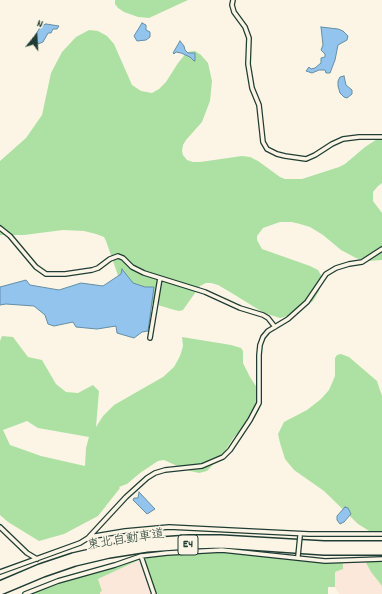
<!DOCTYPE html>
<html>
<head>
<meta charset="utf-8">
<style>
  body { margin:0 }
  #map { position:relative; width:382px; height:594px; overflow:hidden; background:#fcf5e5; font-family:Dekko,sans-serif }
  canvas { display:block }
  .north { position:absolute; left:16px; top:16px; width:40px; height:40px; -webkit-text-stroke:3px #fcf5e5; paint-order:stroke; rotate:18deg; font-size:11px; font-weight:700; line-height:16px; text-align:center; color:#1f3d34 }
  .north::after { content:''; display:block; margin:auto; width:14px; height:18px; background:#1f3d34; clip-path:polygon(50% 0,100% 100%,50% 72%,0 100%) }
</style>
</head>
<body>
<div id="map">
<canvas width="382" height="594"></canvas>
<div class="north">N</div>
</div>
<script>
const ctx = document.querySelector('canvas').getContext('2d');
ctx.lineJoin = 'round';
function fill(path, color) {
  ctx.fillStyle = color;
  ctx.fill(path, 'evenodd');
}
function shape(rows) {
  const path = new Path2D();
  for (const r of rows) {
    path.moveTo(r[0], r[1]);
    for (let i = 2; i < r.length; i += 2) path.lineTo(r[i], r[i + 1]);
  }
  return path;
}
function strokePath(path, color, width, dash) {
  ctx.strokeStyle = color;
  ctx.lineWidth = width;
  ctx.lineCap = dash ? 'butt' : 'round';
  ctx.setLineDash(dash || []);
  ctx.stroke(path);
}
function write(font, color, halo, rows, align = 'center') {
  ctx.font = font + ' Dekko,"Klee One",sans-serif';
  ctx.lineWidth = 3;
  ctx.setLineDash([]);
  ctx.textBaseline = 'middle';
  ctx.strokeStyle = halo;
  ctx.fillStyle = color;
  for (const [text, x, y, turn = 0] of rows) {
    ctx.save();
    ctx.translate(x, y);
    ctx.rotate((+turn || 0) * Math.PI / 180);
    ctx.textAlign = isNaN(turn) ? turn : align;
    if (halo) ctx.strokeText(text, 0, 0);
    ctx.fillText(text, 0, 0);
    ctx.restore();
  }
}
const built = shape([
  [139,560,153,594,100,594,100,592,102,591,98,579],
  [365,561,371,572,382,586,382,594,339,594,335,587,335,572,343,569,343,562]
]);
const green = shape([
  [115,0,188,0,149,18,138,17,124,12,118,8,115,4],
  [89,30,98,31,107,36,114,44,132,85,141,91,152,93,159,89,166,82,178,63,187,52,195,51,201,55,208,63,212,81,210,101,202,122,186,140,183,145,182,151,183,155,187,160,193,162,200,162,242,156,250,157,258,161,280,177,285,179,302,179,339,167,345,164,365,147,382,136,382,183,378,186,373,192,373,201,382,213,382,260,368,261,356,258,341,250,323,235,310,227,300,224,292,222,280,222,263,228,257,236,257,240,262,249,310,266,318,270,321,275,321,284,319,291,313,301,295,314,280,318,264,313,230,292,218,285,211,283,206,283,200,286,183,310,179,311,171,309,148,302,122,287,106,241,104,237,96,234,84,231,63,230,24,235,0,235,0,161,26,138,42,115,51,73,62,52,76,37],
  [2,336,13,337,28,357,42,360,56,384,66,392,78,393,93,385,99,391,96,427,103,416,114,405,163,377,174,367,180,356,183,346,182,337,231,345,241,348,243,351,243,363,250,377,259,391,261,403,259,410,255,417,234,437,223,454,207,471,199,473,186,470,164,460,158,461,140,473,127,484,119,487,120,488,98,516,64,534,39,541,8,522,0,515,0,341],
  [27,421,38,428,89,437,86,448,85,466,41,456,10,445,3,430],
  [341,354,349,357,377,381,382,396,382,537,374,534,358,524,324,491,294,470,285,459,280,443,278,434,284,422,307,410,321,399,329,390,335,376,335,358,337,355],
  [221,551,324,562,343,562,343,569,335,572,335,587,328,587,328,594,156,594,145,562,146,556],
  [138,557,139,560,98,579,102,591,100,592,100,594,30,594,57,583],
  [382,560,382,586,371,572,365,561]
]);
const water = shape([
  [142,23,146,25,146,30,150,32,150,37,146,40,137,41,134,36,142,23],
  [46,24,59,26,57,29,53,29,51,33,48,33,43,42,38,44,36,41,36,34,41,26,46,24],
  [321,27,338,29,343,31,348,36,347,40,338,45,335,60,330,73,326,73,325,70,319,70,312,73,306,71,309,67,311,69,315,68,321,63,321,58,325,57,325,54,321,50,323,45,321,27],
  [180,41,184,46,185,50,188,53,195,53,195,61,194,61,190,57,181,53,176,52,174,54,173,53,180,41],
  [344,76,346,85,352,90,352,94,347,98,344,97,340,93,338,86,338,81,340,77,344,76],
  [122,269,133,283,145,287,154,287,148,331,142,332,134,338,117,333,116,326,97,329,76,327,73,322,54,326,48,324,45,315,34,306,6,304,0,305,0,287,26,280,30,285,59,290,81,283,103,286,121,274,122,269],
  [139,492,155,509,147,514,133,500,134,498,138,498,139,492],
  [345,507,348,508,351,514,344,522,340,524,337,520,337,516,345,507]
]);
const minor = shape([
  [233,0,232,5,234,12,245,27,249,38,248,64,252,88,259,105,263,142,267,149,277,154,285,156,306,159,315,155,332,144,343,139,359,137,382,137],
  [0,228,10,236,36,267,46,274,65,274,92,270,98,268,110,259,118,256,123,258,132,267,144,273,205,292,240,308,263,315,268,318,275,327],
  [150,338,160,278],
  [0,527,27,553,37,559],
  [89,537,125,531,169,527,309,534,382,534],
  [141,556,154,594],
  [0,572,80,543,88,538,126,497,147,478,155,473,165,470,202,466,223,457,230,450,250,420,259,403,259,355,260,345,263,337,268,331,288,319,307,302,326,274,336,268,349,264,362,262,382,249],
  [25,594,58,581,115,565,141,556,167,553,222,550,325,561,382,559]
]);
const motorway = shape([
  [0,585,40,568,73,557,108,549,147,542,190,539,221,539,324,545,382,545],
  [0,591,43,573,75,562,109,554,147,548,190,545,221,544,324,551,382,551]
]);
const minorBridge = shape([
  [298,556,300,536]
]);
const shields = [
  [188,545,20]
];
const shieldNames = [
  ["E4",188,545]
];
const streetNames = [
  ["東北自動車道",126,541,-9]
];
fill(built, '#fbe8da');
fill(green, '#ade1a3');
fill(water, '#92c4ee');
strokePath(water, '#648ea4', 1);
strokePath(minor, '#1f3d34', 6);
strokePath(motorway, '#1f3d34', 10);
strokePath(minor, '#fcf5e5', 3.5);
strokePath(motorway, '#fcf5e5', 7);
strokePath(minorBridge, '#1f3d34', 6, []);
strokePath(minorBridge, '#fcf5e5', 3.5);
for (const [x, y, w] of shields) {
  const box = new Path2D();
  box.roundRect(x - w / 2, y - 10, w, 20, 3);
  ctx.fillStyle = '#fcf5e5';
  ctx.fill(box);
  strokePath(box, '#1f3d34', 1);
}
write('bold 12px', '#1f3d34', null, shieldNames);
write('13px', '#1f3d34', '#fcf5e5', streetNames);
</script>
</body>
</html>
